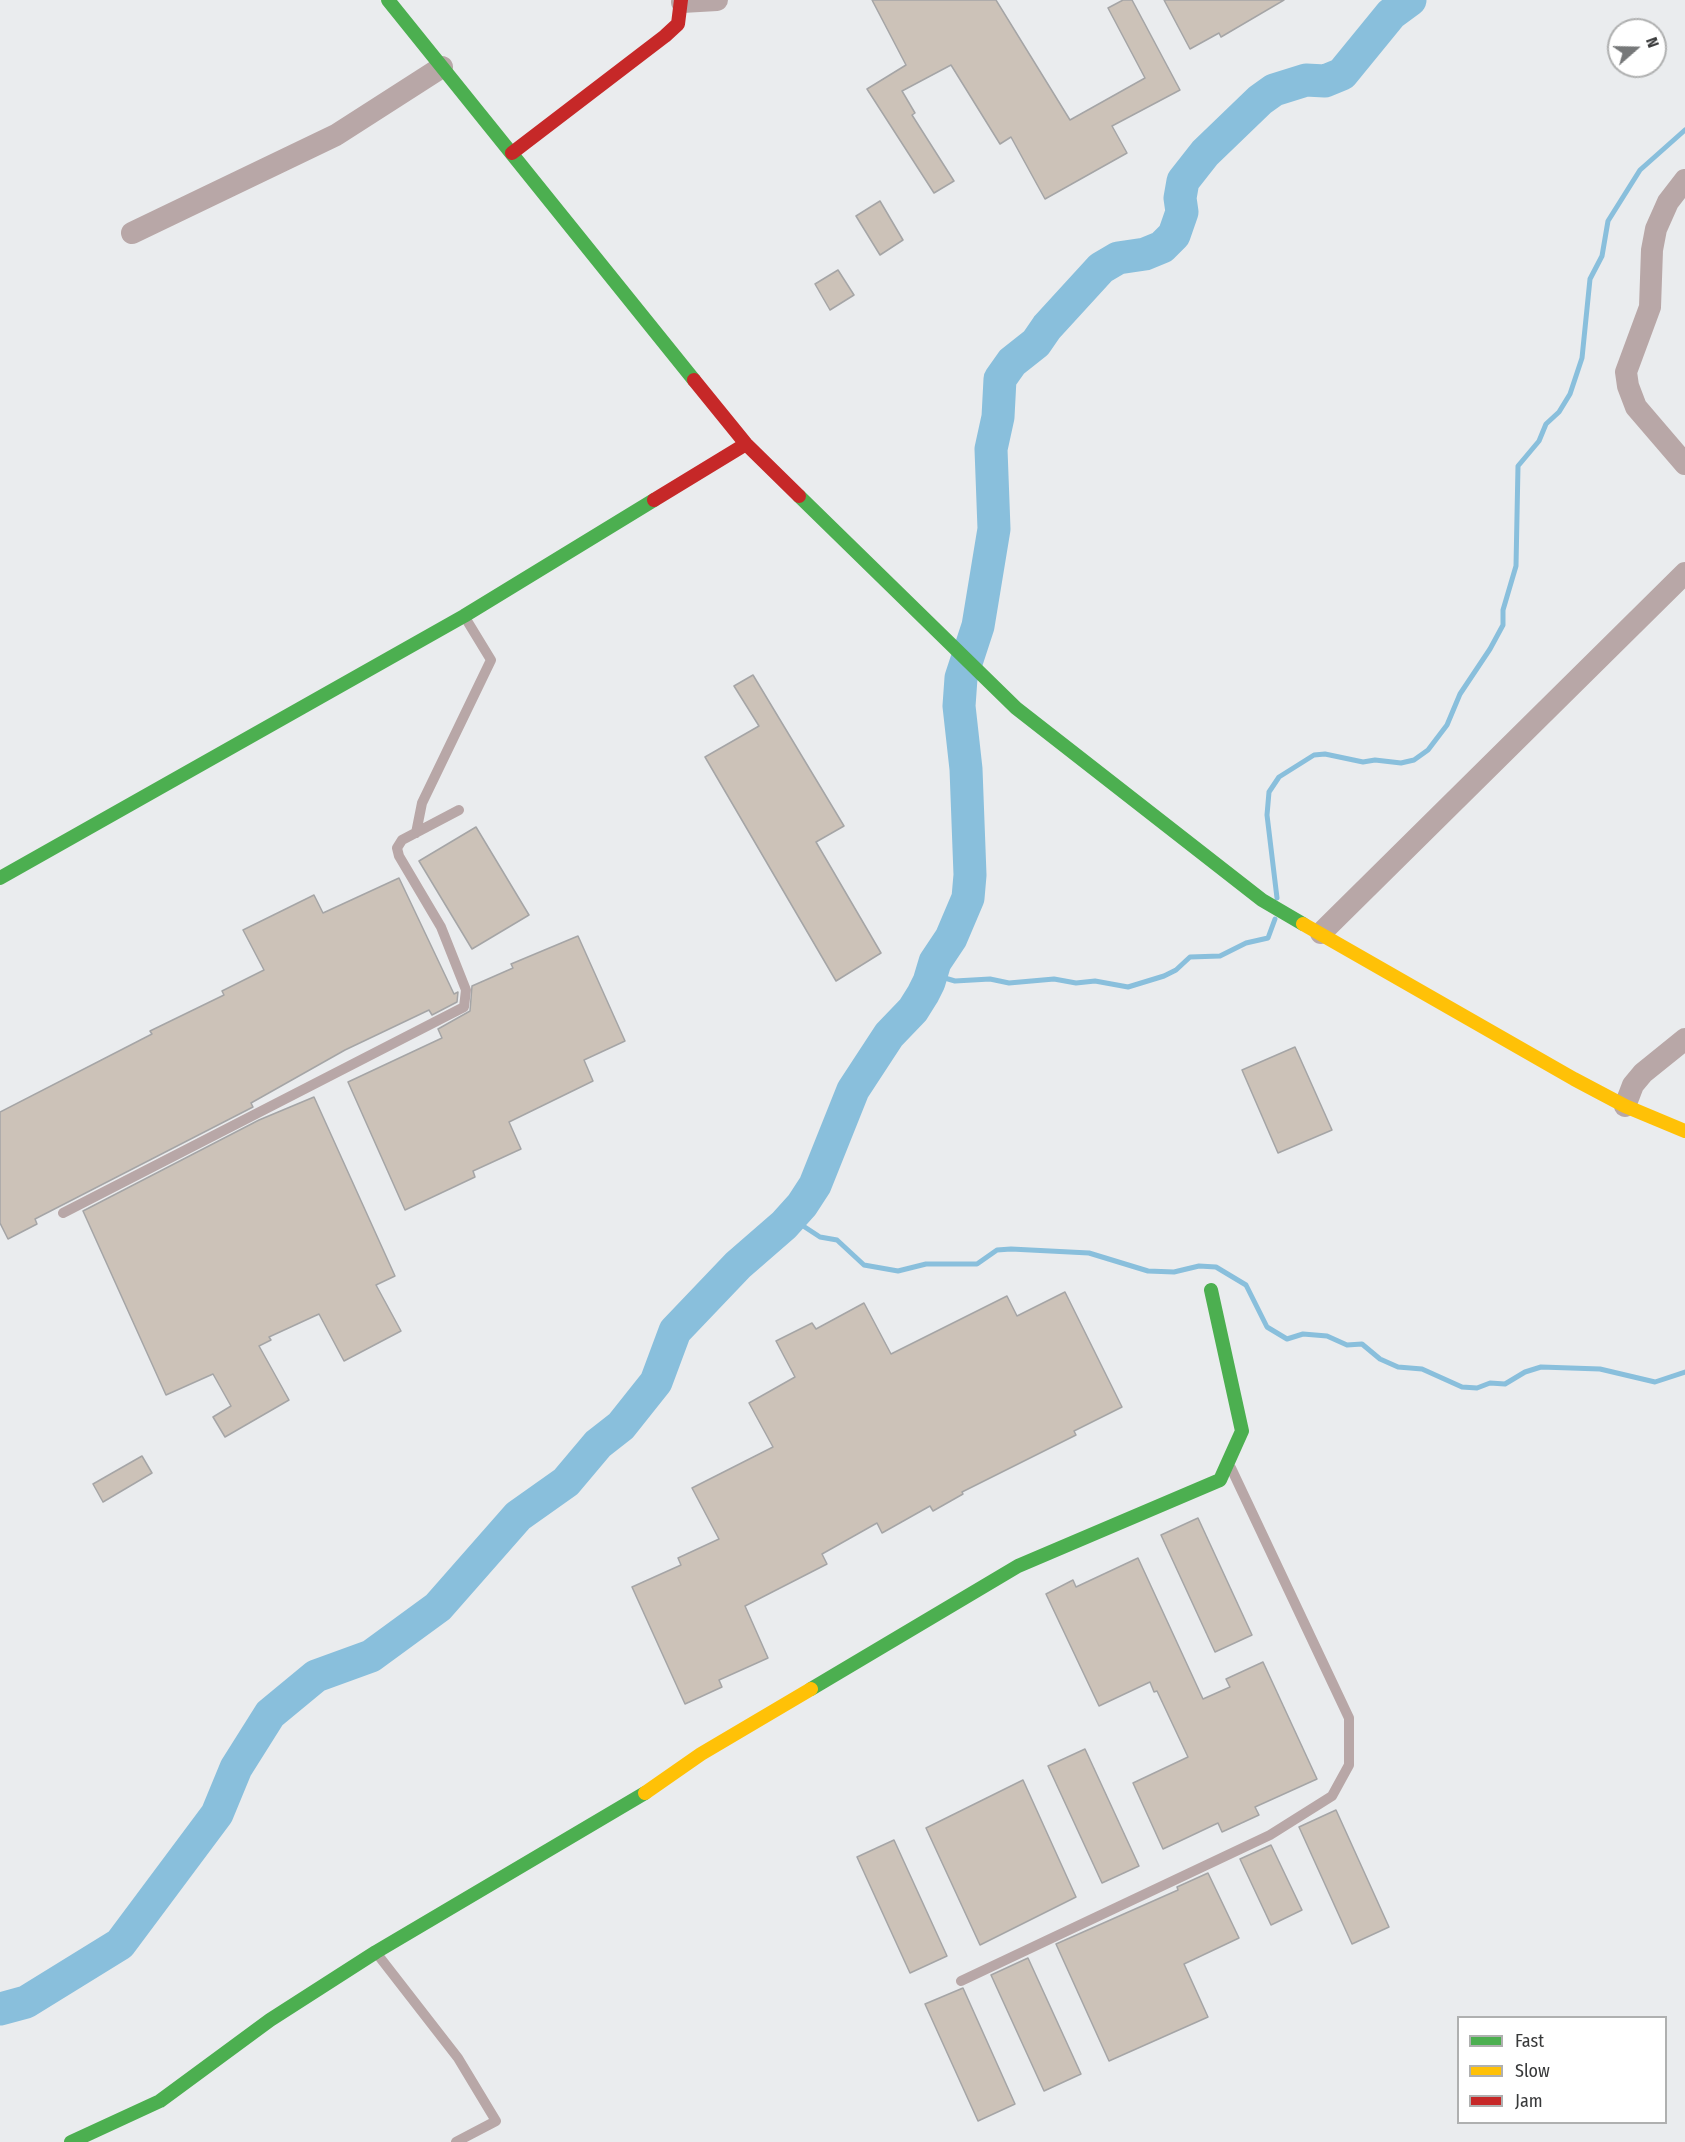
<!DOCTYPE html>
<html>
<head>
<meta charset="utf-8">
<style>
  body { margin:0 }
  #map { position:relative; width:1685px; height:2142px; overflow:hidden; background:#eaecee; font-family:"Fira Sans Condensed",sans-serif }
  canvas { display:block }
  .legend { position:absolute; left:1457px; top:2016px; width:210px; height:108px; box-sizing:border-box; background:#fff; border:2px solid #afb0b0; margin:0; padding:8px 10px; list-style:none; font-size:18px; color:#38393a }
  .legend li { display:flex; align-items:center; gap:12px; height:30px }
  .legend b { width:30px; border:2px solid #afb0b0 }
  .north { position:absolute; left:1607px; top:18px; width:60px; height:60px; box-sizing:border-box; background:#fff; border:2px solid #afb0b0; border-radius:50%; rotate:70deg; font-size:16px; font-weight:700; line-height:24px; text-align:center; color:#38393a }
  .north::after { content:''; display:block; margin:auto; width:21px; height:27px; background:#767879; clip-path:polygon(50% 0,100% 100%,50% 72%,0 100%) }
</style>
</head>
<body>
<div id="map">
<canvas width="1685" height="2142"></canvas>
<ul class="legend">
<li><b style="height:8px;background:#4caf50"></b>Fast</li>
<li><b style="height:8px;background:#ffc107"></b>Slow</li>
<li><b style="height:8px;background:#c62828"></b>Jam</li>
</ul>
<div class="north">N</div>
</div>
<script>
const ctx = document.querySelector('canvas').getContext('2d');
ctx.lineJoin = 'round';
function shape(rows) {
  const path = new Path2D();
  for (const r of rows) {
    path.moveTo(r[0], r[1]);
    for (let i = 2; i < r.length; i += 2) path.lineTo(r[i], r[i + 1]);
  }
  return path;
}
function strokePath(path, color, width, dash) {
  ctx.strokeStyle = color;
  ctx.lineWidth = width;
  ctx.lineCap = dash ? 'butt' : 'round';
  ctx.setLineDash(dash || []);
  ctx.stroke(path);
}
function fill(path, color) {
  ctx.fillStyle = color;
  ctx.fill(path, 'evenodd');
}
const stream = shape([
  [1277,898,1267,815,1269,792,1279,777,1314,755,1325,754,1363,762,1375,760,1401,763,1414,760,1428,750,1447,725,1460,694,1490,649,1503,625,1503,610,1516,566,1518,466,1539,441,1546,424,1559,412,1570,394,1582,358,1590,279,1602,256,1608,221,1640,170,1685,130],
  [931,974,955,981,990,979,1009,983,1054,979,1076,983,1095,981,1128,987,1164,976,1176,970,1190,957,1220,956,1246,943,1268,938,1275,919],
  [791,1218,820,1237,837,1240,864,1265,898,1271,926,1264,977,1264,997,1250,1011,1249,1089,1253,1148,1271,1174,1272,1199,1266,1216,1267,1246,1285,1267,1327,1287,1339,1303,1334,1327,1336,1347,1345,1362,1344,1380,1359,1398,1367,1422,1369,1462,1387,1477,1388,1490,1383,1505,1384,1525,1372,1541,1367,1600,1369,1655,1382,1685,1372]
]);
const river = shape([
  [0,2009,26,2002,120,1944,217,1814,236,1768,270,1714,316,1676,371,1656,438,1607,518,1516,566,1482,598,1444,621,1426,656,1382,675,1331,738,1265,784,1225,802,1205,815,1185,853,1090,889,1035,913,1010,923,994,929,982,935,962,951,938,968,898,970,875,966,769,959,706,961,678,978,626,994,529,991,449,998,417,1000,379,1012,362,1036,343,1047,327,1101,268,1118,258,1145,254,1162,247,1174,235,1182,212,1180,198,1183,181,1205,153,1260,100,1274,90,1306,80,1325,81,1342,74,1391,14,1410,0]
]);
const building = shape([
  [872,0,996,0,1070,120,1145,78,1108,8,1123,0,1132,0,1180,90,1112,126,1127,153,1045,199,1011,137,1000,144,951,65,902,91,915,113,912,115,954,181,934,193,867,89,906,65,872,0],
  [1164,0,1284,0,1221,37,1219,33,1190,49,1164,0],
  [880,201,903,240,880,255,856,216,880,201],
  [838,270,854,295,830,310,815,284,838,270],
  [753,675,844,826,816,842,881,953,836,981,705,757,759,726,734,686,753,675],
  [476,827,529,915,472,949,419,861,476,827],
  [399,878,454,994,458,992,457,1002,432,1015,429,1010,345,1050,251,1103,253,1107,35,1219,37,1224,8,1239,0,1223,0,1112,152,1034,150,1031,224,995,222,991,264,970,243,930,314,895,323,913,399,878],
  [578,936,625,1041,584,1060,593,1081,509,1122,521,1149,473,1171,475,1177,405,1210,348,1082,442,1038,438,1029,470,1011,472,986,513,968,511,964,578,936],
  [1295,1047,1332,1130,1278,1153,1242,1070,1295,1047],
  [314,1097,395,1276,376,1285,401,1331,344,1361,319,1314,269,1337,271,1340,259,1346,289,1400,225,1437,213,1417,231,1406,213,1374,166,1395,83,1211,259,1120,314,1097],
  [1065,1292,1122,1407,1074,1431,1076,1435,962,1492,963,1494,933,1511,930,1506,882,1533,877,1523,822,1554,827,1564,745,1606,768,1658,719,1680,722,1687,685,1704,632,1587,681,1565,678,1558,719,1539,692,1488,773,1447,749,1403,795,1377,776,1341,812,1323,816,1329,864,1303,891,1354,1007,1296,1017,1316,1065,1292],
  [142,1456,152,1473,103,1502,93,1484,142,1456],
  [1198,1518,1252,1635,1215,1652,1161,1535,1198,1518],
  [1138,1558,1203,1699,1230,1687,1226,1679,1263,1662,1317,1779,1255,1807,1259,1815,1222,1832,1218,1823,1163,1849,1133,1783,1188,1757,1157,1691,1154,1692,1150,1682,1099,1706,1046,1594,1073,1580,1076,1587,1138,1558],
  [1085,1749,1139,1866,1102,1883,1048,1766,1085,1749],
  [1023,1780,1076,1897,980,1945,926,1828,1023,1780],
  [1336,1810,1389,1927,1352,1944,1299,1827,1336,1810],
  [894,1840,947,1956,910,1973,857,1857,894,1840],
  [1271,1845,1302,1910,1271,1925,1240,1859,1271,1845],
  [1208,1873,1239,1938,1184,1964,1208,2017,1109,2061,1056,1944,1178,1890,1177,1887,1208,1873],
  [1028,1958,1081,2074,1044,2091,991,1975,1028,1958],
  [963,1988,1015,2104,978,2121,925,2004,963,1988]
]);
const lane = shape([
  [416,833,422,803,491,660,466,619],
  [63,1213,464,1007,466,990,441,927,399,856,397,848,402,840,459,810],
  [378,1955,458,2058,496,2121,456,2142],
  [961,1981,1270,1835,1332,1796,1349,1765,1349,1718,1231,1468]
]);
const street = shape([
  [682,2,717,0],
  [1685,180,1668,202,1656,229,1652,250,1650,307,1626,372,1628,386,1636,407,1685,464],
  [132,233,336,135,442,67],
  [1321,933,1685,573],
  [1625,1106,1633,1085,1643,1073,1685,1039]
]);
const fast = shape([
  [388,0,694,380],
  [799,496,1016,708,1262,900,1303,924],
  [0,878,464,616,654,500],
  [811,1689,1018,1566,1220,1480,1242,1431,1211,1290],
  [71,2142,160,2101,270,2020,376,1952,645,1793]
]);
const slow = shape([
  [1303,924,1574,1079,1625,1106,1685,1131],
  [645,1793,701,1754,811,1689]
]);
const jam = shape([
  [512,153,665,36,678,24,681,0],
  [694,380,746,444,799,496],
  [654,500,746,444]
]);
strokePath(stream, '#89bfdc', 5);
strokePath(river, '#89bfdc', 33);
fill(building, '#ccc2b8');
strokePath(building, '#a5a5a6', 1.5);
strokePath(lane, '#b8a7a7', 10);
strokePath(street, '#b8a7a7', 22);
strokePath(fast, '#4caf50', 14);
strokePath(slow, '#ffc107', 14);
strokePath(jam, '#c62828', 14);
</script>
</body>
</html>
